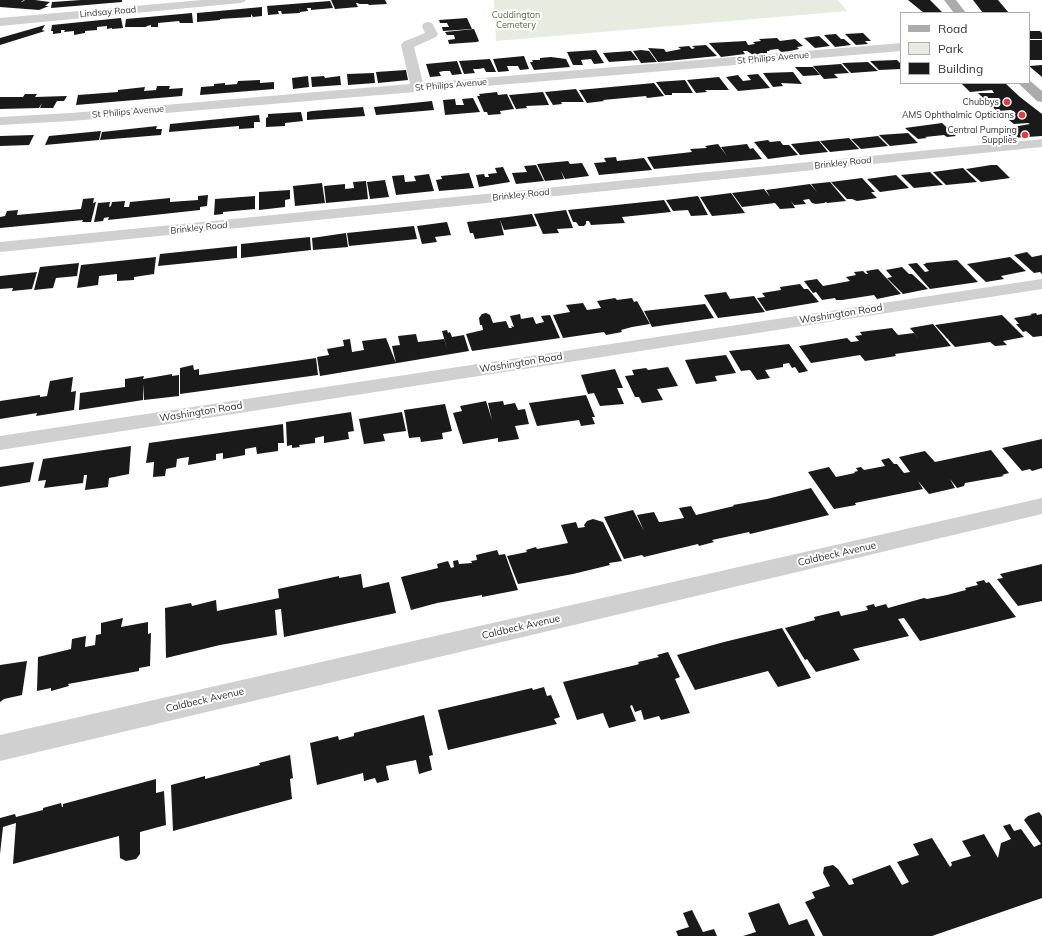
<!DOCTYPE html>
<html>
<head>
<meta charset="utf-8">
<style>
  body { margin:0 }
  #map { position:relative; width:1042px; height:936px; overflow:hidden; background:#fff; font-family:Mulish,sans-serif }
  canvas { display:block }
  .legend { position:absolute; left:900px; top:12px; width:130px; height:72px; box-sizing:border-box; background:#fff; border:1px solid #adadad; margin:0; padding:5px 7px; list-style:none; font-size:12px; color:#333 }
  .legend li { display:flex; align-items:center; gap:8px; height:20px }
  .legend b { width:20px; border:1px solid #adadad }
</style>
</head>
<body>
<div id="map">
<canvas width="1042" height="936"></canvas>
<ul class="legend">
<li><b style="height:5px;background:#ababab"></b>Road</li>
<li><b style="height:11px;background:#e6ecdf"></b>Park</li>
<li><b style="height:11px;background:#1a1a1a"></b>Building</li>
</ul>
</div>
<script>
const ctx = document.querySelector('canvas').getContext('2d');
ctx.lineJoin = 'round';
function fill(path, color) {
  ctx.fillStyle = color;
  ctx.fill(path, 'evenodd');
}
function shape(rows) {
  const path = new Path2D();
  for (const r of rows) {
    path.moveTo(r[0], r[1]);
    for (let i = 2; i < r.length; i += 2) path.lineTo(r[i], r[i + 1]);
  }
  return path;
}
function strokePath(path, color, width, dash) {
  ctx.strokeStyle = color;
  ctx.lineWidth = width;
  ctx.lineCap = dash ? 'butt' : 'round';
  ctx.setLineDash(dash || []);
  ctx.stroke(path);
}
function write(font, color, halo, rows, align = 'center') {
  ctx.font = font + ' Mulish,sans-serif';
  ctx.lineWidth = 4;
  ctx.setLineDash([]);
  ctx.textBaseline = 'middle';
  ctx.strokeStyle = halo;
  ctx.fillStyle = color;
  for (const [text, x, y, turn = 0] of rows) {
    ctx.save();
    ctx.translate(x, y);
    ctx.rotate((+turn || 0) * Math.PI / 180);
    ctx.textAlign = isNaN(turn) ? turn : align;
    if (halo) ctx.strokeText(text, 0, 0);
    ctx.fillText(text, 0, 0);
    ctx.restore();
  }
}
const green = shape([
  [494,0,838,0,847,11,496,41]
]);
const building = shape([
  [0,0,24,0,21,2,22,2,25,0,35,0,50,2,45,6,49,6,39,10,0,7],
  [81,0,122,0,122,2,51,8,52,2],
  [331,0,385,0,387,4,369,5,368,4,359,4,358,3,356,3,358,7,335,9],
  [908,0,930,0,943,13,924,13],
  [973,0,998,0,1009,13,983,13],
  [330,1,333,8,311,10,311,8,307,8,308,11,300,12,299,6,300,13,282,14,281,11,278,11,279,14,268,15,267,6],
  [262,7,262,16,253,17,251,14,251,17,220,19,220,20,197,22,197,13],
  [192,13,193,23,180,23,179,21,158,23,158,27,151,27,151,25,147,26,146,27,125,27,126,19],
  [121,18,123,28,112,29,112,28,107,29,107,26,97,27,97,30,85,31,85,33,74,35,74,31,64,32,65,30,61,30,61,33,53,34,53,31,51,31,52,25],
  [467,18,472,29,443,31,442,27,449,27,447,23,440,23,439,20],
  [45,25,42,30,45,31,0,45,0,38],
  [474,29,479,41,477,42,449,44,448,40,455,39,454,35,447,35,445,32],
  [1029,31,1040,31,1042,33,1042,39,1029,39],
  [863,33,871,41,865,41,868,44,856,45,845,34],
  [836,34,841,39,844,39,851,45,835,47,824,35],
  [819,36,830,46,815,48,804,38],
  [777,38,780,41,795,39,803,46,797,47,799,49,790,51,781,52,778,49,769,50,770,51,767,51,767,53,753,55,747,51,743,51,745,54,721,57,709,43,746,41,748,45,755,44,753,42,761,41,759,39],
  [1029,40,1042,40,1042,60,1029,60],
  [706,45,717,56,658,62,648,48,664,49,666,52,681,49,678,47,689,46,692,49,695,48,692,46],
  [596,50,604,63,594,64,591,59,581,60,583,65,573,65,567,52],
  [641,50,649,51,657,62,641,63,633,51],
  [631,51,638,60,609,62,603,53],
  [524,56,529,69,520,70,518,66,507,66,509,71,498,72,493,59],
  [551,57,566,59,570,67,534,70,530,62,533,62,532,60,540,60,540,58],
  [490,59,496,72,486,72,484,68,478,69,473,69,475,73,464,74,459,61],
  [897,60,901,64,901,69,879,70,870,61],
  [457,61,462,74,452,75,450,71,444,71,439,72,441,76,430,77,426,64],
  [868,62,878,71,851,73,842,63],
  [841,64,849,73,834,74,838,78,824,79,813,66],
  [1042,65,1042,77,1029,66],
  [795,67,813,67,820,75,803,76],
  [406,70,408,80,378,83,376,72],
  [793,72,802,84,781,83,783,86,773,87,763,73],
  [374,73,375,83,348,85,347,74],
  [758,74,770,88,738,91,726,77,738,75,743,81,751,80,747,75],
  [308,76,309,87,293,89,292,78],
  [324,76,325,78,340,76,341,85,312,87,311,77],
  [719,77,729,90,705,90,707,92,696,93,687,80],
  [260,80,260,83,274,82,274,89,200,95,201,87,214,86,214,84,225,83,225,85,237,84,238,81],
  [685,80,693,93,672,93,672,95,665,95,656,82],
  [654,83,664,96,647,98,646,96,603,100,604,101,587,103,579,90],
  [961,83,1005,83,1020,97,1042,114,1042,136,1012,138,1001,129,1030,124,1028,123,1014,124,1001,114,1015,113,1013,111,1011,110,997,111,986,101,1000,100,999,98,983,98,978,93,994,93,992,90,970,92],
  [157,86,170,86,169,89,183,88,182,96,76,105,78,95,118,92,118,90,145,87,144,91,156,90],
  [576,89,584,102,561,102,562,104,553,105,545,92],
  [497,92,498,95,507,94,514,109,500,111,501,114,488,115,487,112,484,112,477,96,480,96,479,94],
  [543,92,549,105,526,106,527,108,516,109,509,95],
  [25,94,37,94,35,97,67,96,64,101,57,101,53,108,40,108,42,103,39,108,0,109,0,97,23,97],
  [473,98,480,112,445,115,443,100,455,99,456,105,464,105,462,99],
  [432,101,434,110,376,115,374,107],
  [363,107,365,116,307,120,307,112,312,111],
  [301,112,303,121,285,123,285,126,266,127,266,118,268,117,268,114],
  [259,115,260,122,254,122,254,128,239,129,239,126,169,132,170,124],
  [942,123,956,136,947,137,944,135,925,137,927,138,918,139,905,128],
  [157,126,156,129,162,129,161,135,100,140,102,132],
  [101,131,99,140,45,145,49,136],
  [908,133,918,143,890,146,879,135],
  [34,135,29,145,0,146,0,136],
  [878,136,888,146,861,149,851,139],
  [849,138,859,149,830,152,820,141],
  [768,140,770,142,780,141,783,145,789,145,798,155,768,159,754,142],
  [819,141,828,152,800,155,791,144],
  [718,144,727,156,721,147,747,144,750,149,753,148,762,159,654,169,647,157,692,152,690,149,707,148,705,146],
  [616,157,617,161,644,158,652,170,599,175,594,163,606,162,604,158],
  [568,161,570,164,582,163,589,176,565,179,561,171,564,179,545,181,537,164],
  [536,165,544,181,516,184,512,173,527,172,524,166],
  [991,165,997,165,1010,178,981,182,966,169],
  [503,167,510,182,479,187,476,175,484,174,485,177,489,177,488,174,497,173,495,168],
  [963,168,977,182,946,185,933,172],
  [930,172,943,185,914,188,901,175],
  [469,173,474,188,439,191,436,180,442,179,441,176],
  [429,174,434,191,396,195,392,176,404,175,405,182,416,181,414,176],
  [896,175,909,188,880,192,867,179],
  [862,178,875,192,871,192,877,198,857,201,852,199,847,199,831,182],
  [385,180,389,197,370,199,367,182],
  [366,181,368,199,326,203,324,186,345,184,345,189,354,188,353,182],
  [830,182,846,201,827,203,826,202,824,203,816,204,812,203,809,199,803,200,806,204,794,205,791,201,795,208,780,209,775,203,742,207,732,193,764,189,770,197,766,190,810,184,817,192,811,184],
  [322,183,325,203,295,206,293,186],
  [290,190,290,199,285,200,285,207,259,210,259,192],
  [731,193,745,213,712,216,700,197],
  [208,195,207,206,200,207,200,210,108,220,109,217,104,218,103,221,94,222,98,203,110,202,109,207,111,206,112,202,125,201,124,207,129,207,130,202,170,198,170,202,198,200,198,196],
  [255,196,255,209,223,212,223,214,214,215,215,199],
  [698,196,708,215,691,216,688,210,673,211,666,200],
  [94,198,93,203,96,202,91,222,82,222,83,220,0,228,0,217,5,216,7,211,18,210,17,215,81,209,83,199],
  [664,200,671,212,622,217,625,223,591,225,589,221,586,221,586,224,584,226,579,226,576,222,573,222,568,210],
  [566,210,573,228,557,229,559,233,543,234,534,214],
  [532,214,537,226,504,230,500,220,504,235,475,239,473,233,470,233,467,222],
  [447,222,451,235,435,237,437,242,422,244,417,226],
  [414,226,417,239,349,246,347,233],
  [346,233,348,247,313,250,312,238],
  [310,237,311,250,241,258,241,244],
  [237,246,237,258,158,266,160,254],
  [1027,252,1032,257,1042,255,1042,274,1040,272,1034,273,1014,255],
  [156,257,154,274,134,277,134,280,117,281,117,274,99,276,98,285,77,288,81,265],
  [1010,257,1026,271,1001,276,1004,279,986,282,967,264],
  [957,260,978,282,930,289,908,264,917,263,925,272,929,271,923,264,926,264,925,263],
  [79,263,77,276,56,278,53,288,34,290,40,267],
  [902,267,909,274,912,274,928,289,903,294,887,278,892,277,886,270],
  [878,269,901,294,877,299,874,295,842,300,836,300,835,298,822,300,816,292,813,293,804,281,817,279,823,286,850,281,846,277,856,275,854,272,863,271,866,274,868,274,866,271],
  [37,272,32,289,12,291,13,288,0,289,0,276],
  [800,284,804,289,808,289,819,302,766,311,757,298,765,297,762,293,781,290,780,287],
  [726,292,730,299,754,296,765,312,718,318,704,295],
  [615,298,617,300,632,298,634,302,637,301,650,324,632,327,621,330,622,332,606,335,604,332,563,338,553,315,570,312,566,305,583,303,587,310,601,308,597,301],
  [705,304,714,318,652,327,644,311],
  [486,313,490,315,493,323,506,321,509,328,512,328,511,326,514,327,510,316,520,314,521,319,533,317,536,324,544,322,541,316,550,315,560,338,472,351,466,334,483,330,482,325,480,325,479,318,482,314],
  [1036,313,1037,315,1042,314,1042,336,1033,337,1026,331,1023,332,1016,324,1019,324,1014,318,1032,315,1030,314],
  [1002,315,1024,337,1003,341,1007,345,995,346,990,342,955,347,935,325],
  [933,324,951,346,895,354,896,356,865,361,860,355,811,363,799,346,847,338,851,342,859,341,855,336,862,335,860,332,892,328,898,335,914,333,920,340,910,328],
  [447,330,448,333,450,332,452,337,464,335,469,351,320,376,317,357,329,355,327,349,344,346,343,340,350,339,352,352,364,350,362,341,386,338,396,363,392,346,400,345,398,336,416,334,418,342,444,339,447,349,442,331],
  [789,344,808,371,799,373,795,367,792,368,789,363,783,364,783,367,765,370,770,378,757,380,750,370,741,371,729,351],
  [726,355,736,373,715,376,717,381,696,384,685,360],
  [316,358,318,375,180,394,180,368,193,365,194,370,199,369,199,375],
  [668,367,678,386,657,389,663,400,642,403,639,397,635,397,625,376,634,375,632,370,646,368,648,370],
  [615,369,623,388,617,388,624,404,600,406,594,393,588,394,581,375],
  [172,374,172,376,179,375,179,396,144,400,143,384,143,400,79,410,80,393,125,387,125,379,144,376,143,379],
  [73,377,71,392,76,391,74,410,36,416,37,413,0,419,0,401,40,395,40,397,47,396,50,381],
  [586,395,595,417,592,417,595,424,581,426,579,420,537,426,529,403],
  [486,401,492,420,488,403,503,401,504,405,515,403,518,410,525,409,529,424,515,426,519,439,498,442,498,438,463,444,453,413,462,411,460,406],
  [445,404,452,431,442,433,443,439,421,442,420,437,409,438,404,410],
  [351,412,354,431,348,432,349,439,324,443,324,436,315,438,315,443,299,445,300,447,292,448,292,445,287,446,286,422],
  [402,412,406,431,383,434,385,441,364,444,359,419],
  [283,424,284,443,278,443,278,451,257,454,256,447,245,449,245,455,223,459,223,453,216,454,216,460,188,465,189,457,182,458,177,459,176,467,166,469,165,476,153,477,154,462,146,463,149,443],
  [1042,439,1042,468,1032,471,1030,469,1022,471,1002,448],
  [131,446,129,474,109,478,108,487,85,490,87,475,84,475,83,483,44,488,46,480,38,481,43,459],
  [991,450,1009,473,1002,475,1004,476,965,483,964,486,957,488,950,479,955,488,929,494,918,481,923,489,855,503,856,505,834,509,808,472,829,467,836,477,855,473,854,472,858,471,856,468,861,467,864,470,885,466,881,460,889,458,894,464,897,464,904,473,910,472,899,457,925,451,935,462],
  [34,462,30,482,0,487,0,467],
  [811,488,829,515,750,534,749,532,712,540,714,542,699,546,698,544,644,557,642,555,624,559,604,517,633,510,644,531,637,515,654,512,659,522,661,522,684,518,679,508,691,506,696,515,734,506,733,505,767,499],
  [593,519,603,522,622,561,609,563,610,565,573,574,518,584,507,556,527,552,526,550,536,547,537,549,568,543,561,525,576,522,578,528,585,527,584,525,587,521],
  [497,550,499,555,505,554,518,590,482,597,482,595,437,603,411,610,401,577,438,568,437,564,448,561,451,568,454,567,453,561,458,560,459,564,472,563,471,561,477,560,476,555],
  [1042,564,1042,601,1018,606,997,579,1003,578,1000,574],
  [361,574,363,588,389,582,396,613,284,637,281,609,275,610,277,635,220,645,166,658,165,608,191,603,192,606,216,600,217,611,279,598,278,589,339,576,339,578],
  [984,580,986,583,989,582,1016,617,920,641,904,618,898,619,909,636,853,649,860,660,816,672,807,659,805,660,785,628,815,620,814,617,839,611,841,616,868,610,866,606,874,604,875,607,886,604,888,608,924,598,927,599,947,595,966,590,965,588,978,585,976,582],
  [123,618,121,627,148,622,148,634,151,633,150,666,139,668,139,671,68,684,69,686,51,691,51,688,37,691,38,657,71,649,72,639,86,636,85,647,95,645,96,635,101,634,101,623],
  [782,628,811,678,778,687,768,671,695,690,677,655,724,642],
  [668,652,680,677,675,679,690,713,661,720,659,716,644,720,641,710,635,712,632,705,630,706,636,721,609,728,603,713,577,720,563,682,636,665,639,664,638,662,659,657,657,655],
  [27,661,22,695,4,699,0,702,0,665],
  [544,687,547,696,551,695,560,717,554,719,557,724,448,750,438,710,532,688,533,690],
  [424,715,433,755,429,756,432,770,419,774,416,760,386,766,389,780,377,783,375,778,364,781,363,773,317,785,310,743,338,736,339,740,354,736,354,733],
  [290,755,293,778,290,779,292,799,173,831,171,785,205,776,205,779,260,765,259,763],
  [156,779,156,793,164,791,166,825,140,832,140,854,136,859,126,861,120,858,119,836,13,864,16,823,3,827,0,854,0,818,15,814,16,817,43,810,43,808,61,803,62,807,63,807,63,804],
  [1039,812,1042,816,1042,898,932,936,823,936,805,902,815,898,812,892,830,886,823,873,824,867,833,865,838,869,849,885,854,884,852,879,890,865,902,885,909,882,897,862,919,855,913,844,932,838,950,867,952,865,951,862,971,856,962,841,984,834,998,858,1001,843,1011,839,1003,826,1010,824,1014,831,1021,829,1034,847,1041,844,1024,820,1028,816],
  [779,903,789,925,807,919,815,936,743,936,756,932,748,913],
  [692,910,703,932,714,929,717,936,678,936,676,931,689,927,683,913]
]);
const street = shape([
  [202,0,246,0,244,2,240,3,0,26,0,18,202,0],
  [428,22,432,23,438,34,436,37,414,47,423,83,901,43,901,51,71,121,0,125,0,117,71,113,410,84,401,45,403,42,425,33,422,26,424,23,428,22],
  [1042,139,1042,147,0,252,0,242,1042,139],
  [1042,279,1042,289,0,450,0,436,1042,279],
  [1042,498,1042,514,0,761,0,735,1042,498]
]);
const primary = shape([
  [944,0,956,0,966,13,954,13,944,0],
  [1029,80,1042,91,1042,102,1037,101,1018,83,1029,83,1029,80]
]);
const markers = [
  [1007,102,4,"#e63946"],
  [1022,115,4,"#e63946"],
  [1025,135,4,"#e63946"]
];
const farStreetnames = [
  ["Lindsay Road",108,12,-5],
  ["St Philips Avenue",773,58,-5],
  ["St Philips Avenue",451,85,-5],
  ["St Philips Avenue",128,112,-5],
  ["Brinkley Road",843,163,-6],
  ["Brinkley Road",521,195,-6],
  ["Brinkley Road",199,228,-6]
];
const farParknames = [
  ["Cuddington",516,15],
  ["Cemetery",516,25]
];
const farPoinames = [
  ["Chubbys",999,102],
  ["AMS Ophthalmic Opticians",1014,115],
  ["Central Pumping",1017,130],
  ["Supplies",1017,140]
];
const streetNames = [
  ["Washington Road",841,314,-9],
  ["Washington Road",521,363,-9],
  ["Washington Road",201,412,-9],
  ["Caldbeck Avenue",837,554,-13],
  ["Caldbeck Avenue",521,627,-13],
  ["Caldbeck Avenue",205,700,-13]
];
fill(green, '#e6ecdf');
fill(building, '#1a1a1a');
fill(street, '#d0d0d0');
fill(primary, '#ababab');
for (const [x, y, r, color] of markers) {
  const dot = new Path2D();
  dot.arc(x, y, r, 0, 2 * Math.PI);
  ctx.fillStyle = color;
  ctx.fill(dot);
  strokePath(dot, '#fff', 1.5);
}
write('9px', '#333', '#fff', farStreetnames);
write('9px', '#56703f', '#fff', farParknames);
write('9px', '#333', '#fff', farPoinames, 'right');
write('10px', '#333', '#fff', streetNames);
</script>
</body>
</html>
